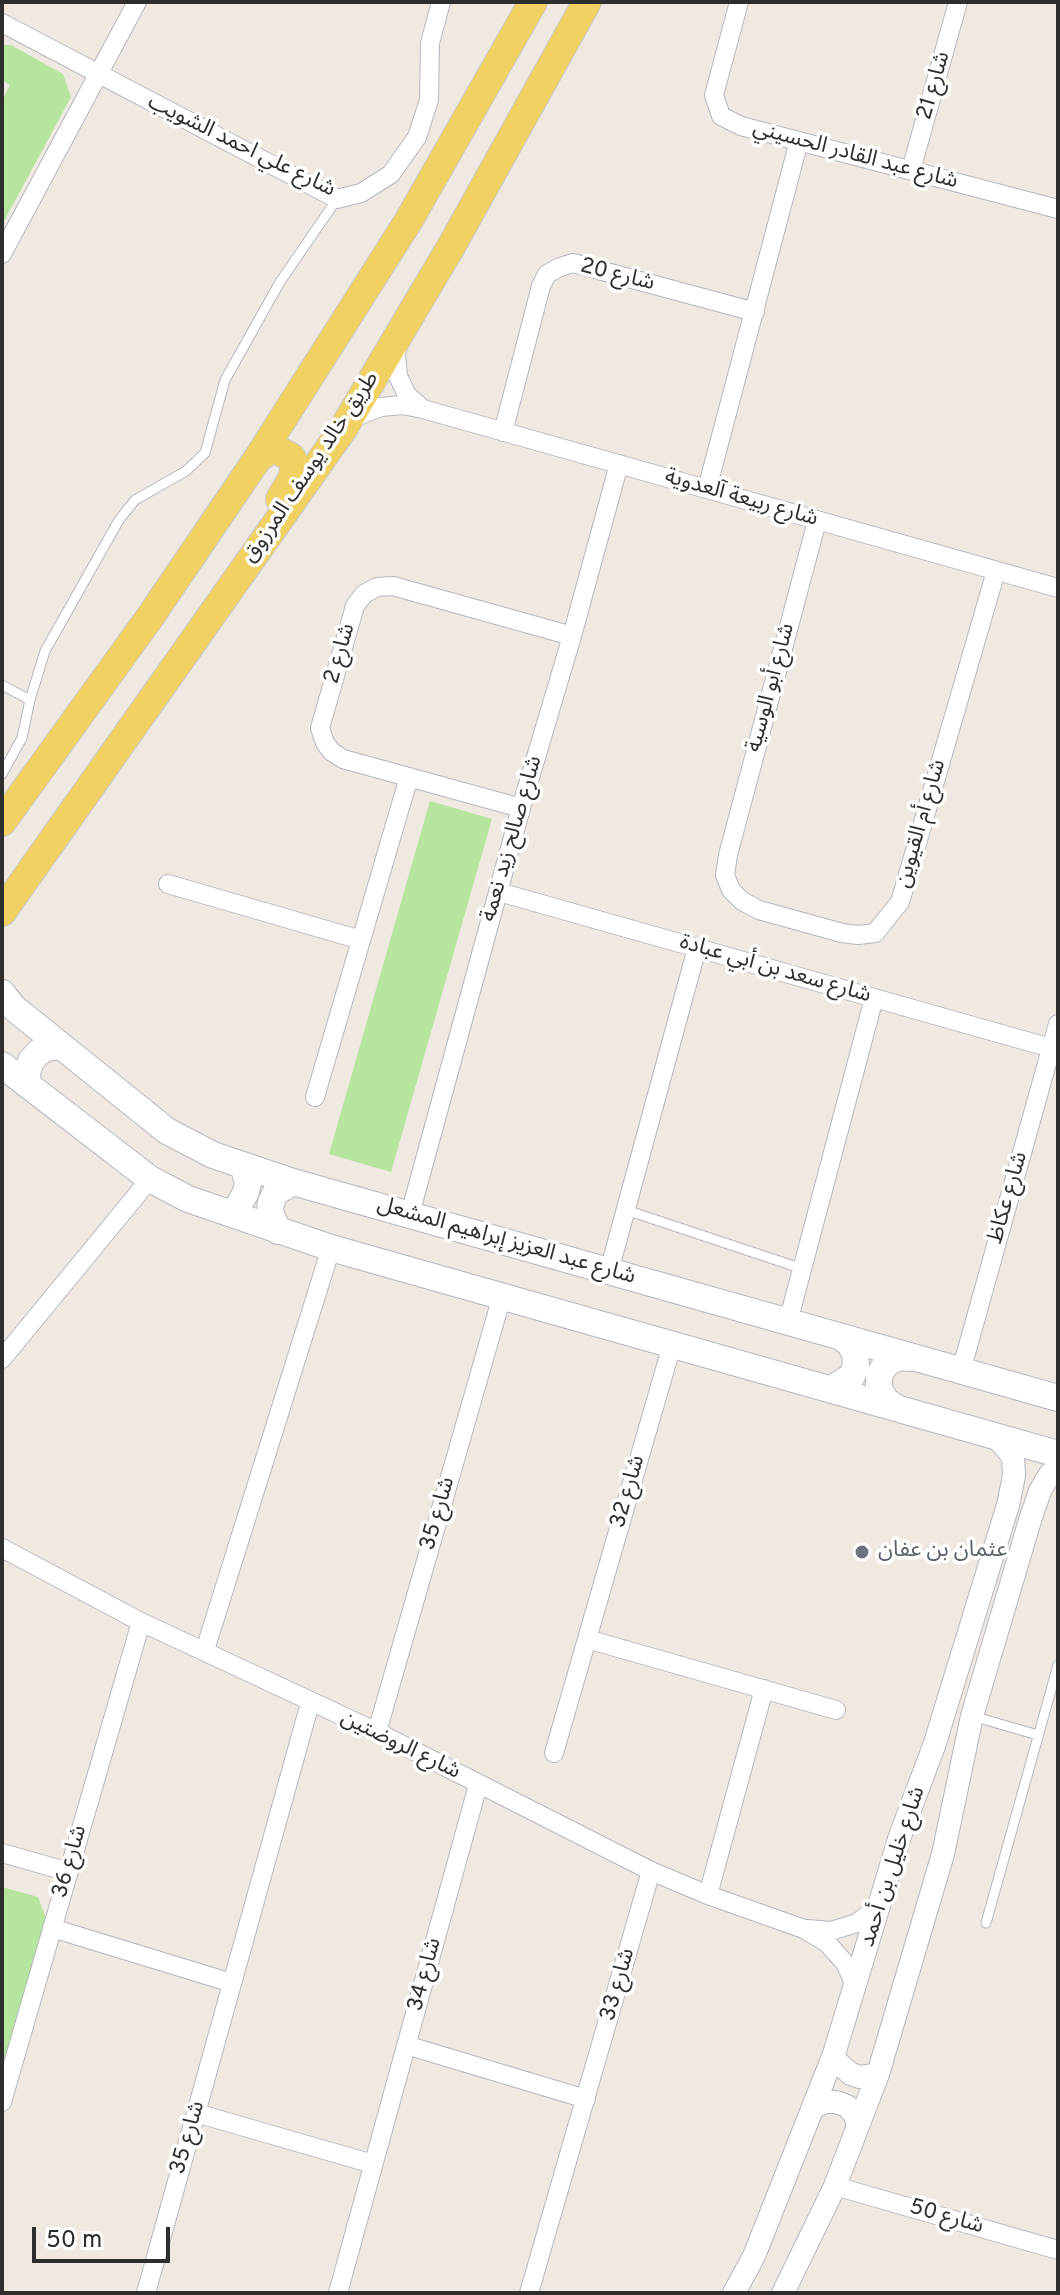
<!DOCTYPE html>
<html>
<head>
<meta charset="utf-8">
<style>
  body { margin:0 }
  #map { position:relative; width:1060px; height:2295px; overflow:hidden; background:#efe9e1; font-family:Overpass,sans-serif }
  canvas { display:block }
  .frame { position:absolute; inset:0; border:4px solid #2e2e2e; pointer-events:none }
  .scale { position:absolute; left:32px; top:2227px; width:138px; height:36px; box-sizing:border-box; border:4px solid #2e2e2e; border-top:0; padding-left:10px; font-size:24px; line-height:28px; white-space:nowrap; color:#2e2e2e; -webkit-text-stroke:6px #fff; paint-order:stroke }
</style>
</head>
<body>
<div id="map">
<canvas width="1060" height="2295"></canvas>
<div class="frame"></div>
<div class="scale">50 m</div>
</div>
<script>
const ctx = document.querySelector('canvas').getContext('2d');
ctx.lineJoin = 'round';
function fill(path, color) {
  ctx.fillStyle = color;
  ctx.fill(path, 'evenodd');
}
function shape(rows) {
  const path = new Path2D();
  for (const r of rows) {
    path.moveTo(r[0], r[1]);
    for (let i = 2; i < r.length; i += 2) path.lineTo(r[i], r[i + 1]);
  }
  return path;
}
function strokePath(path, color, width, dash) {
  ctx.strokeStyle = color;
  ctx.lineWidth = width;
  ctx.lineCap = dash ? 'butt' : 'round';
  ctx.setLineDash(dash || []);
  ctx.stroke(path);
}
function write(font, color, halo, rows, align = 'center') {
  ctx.font = font + ' Overpass,"Noto Sans Arabic",sans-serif';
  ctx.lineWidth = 7;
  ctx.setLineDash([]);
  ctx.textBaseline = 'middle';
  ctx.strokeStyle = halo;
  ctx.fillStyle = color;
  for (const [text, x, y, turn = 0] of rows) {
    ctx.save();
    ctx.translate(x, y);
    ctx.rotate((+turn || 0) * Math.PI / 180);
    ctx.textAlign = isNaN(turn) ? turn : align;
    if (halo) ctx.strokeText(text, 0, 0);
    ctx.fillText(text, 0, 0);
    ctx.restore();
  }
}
const green = shape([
  [2,45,11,45,63,74,71,97,2,225,2,101,10,85,2,80],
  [430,801,492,819,391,1172,329,1154],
  [2,1887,38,1897,46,1918,2,2071]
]);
const service = shape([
  [2,685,30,700],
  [2,774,22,738,30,700,45,651,119,520,135,500,186,471,205,453,225,380,280,282,337,199],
  [626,1210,803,1269],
  [972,1716,1038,1735],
  [986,1923,1058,1665]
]);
const minor = shape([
  [739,2,714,95,721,116,741,126,1058,209],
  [2,23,337,199,361,193,391,174,417,137,429,100,430,43,441,2],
  [911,170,958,2],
  [2,254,137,2],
  [399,342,396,354,398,376,407,395,423,409],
  [350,423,360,415,381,407,402,405,423,409,1058,588],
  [503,432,541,286,547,274,560,267,573,263,755,312],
  [707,489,799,141],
  [817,521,728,855,725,875,731,890,742,901,759,910,842,933,858,935,875,933,900,902,996,571],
  [521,808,343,759,332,752,325,743,320,728,355,606,364,594,377,587,393,586,572,636],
  [168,884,361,940],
  [499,892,1051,1048],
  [315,1097,409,777],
  [410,1214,521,808,572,636,619,464],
  [609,1271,697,948],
  [788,1322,874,998],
  [2,1359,150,1179],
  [961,1371,1058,1024],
  [2,1548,141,1622,377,1732,651,1871,708,1895,804,1929,827,1943,845,1963,856,1987],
  [587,1639,836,1710],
  [205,1650,331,1248],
  [377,1732,502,1296],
  [554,1753,672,1345],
  [2,1853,69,1872],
  [708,1895,764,1689],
  [52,1928,232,1983],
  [807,1929,831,1931,857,1923,878,1907],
  [406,2045,586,2099],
  [2,2102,141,1622],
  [196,2113,373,2164],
  [835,2186,1058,2250],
  [146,2293,310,1703],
  [338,2293,478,1785],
  [529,2293,651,1871]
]);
const tertiary = shape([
  [834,2054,837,2062,851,2074,860,2077,878,2074],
  [814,2107,825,2102,836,2102,847,2106,855,2115,858,2126],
  [734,2293,754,2256,834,2054,900,1836,934,1746,1008,1505,1014,1476,1013,1457,996,1436],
  [783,2293,835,2186,878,2074,943,1854,972,1716,1031,1517,1040,1491,1050,1474,1058,1471]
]);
const secondary = shape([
  [2,993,14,1008,167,1131,213,1155,293,1182,1058,1398],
  [2,1065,150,1179,188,1199,331,1248,1058,1454],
  [28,1085,27,1073,31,1061,39,1052,50,1047,62,1047],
  [229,1213,237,1208,246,1192,248,1183,243,1165],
  [278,1231,270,1212,271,1202,276,1192,293,1182],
  [832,1389,852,1376,856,1365,855,1354,850,1344,841,1337],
  [897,1408,886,1401,879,1389,879,1375,886,1364,898,1357,911,1358]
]);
const primary = shape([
  [258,458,268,451,277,450,291,457,295,465,292,479,280,499],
  [2,822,150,617,258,458,409,220,533,2],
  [2,912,343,429,452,245,587,2]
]);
const markers = [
  [862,1552,8,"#6b7280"]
];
const streetNames = [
  ["شارع 21",935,86,-74],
  ["شارع علي احمد الشويب",241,147,26],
  ["شارع عبد القادر الحسيني",855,156,15],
  ["شارع 20",617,276,14],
  ["طريق خالد يوسف المرزوق",312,468,-56],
  ["شارع ربيعة آلعدوية",741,499,16],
  ["شارع 2",341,654,-74],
  ["شارع أبو الوسية",772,688,-75],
  ["شارع أم القيوين",922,824,-74],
  ["شارع صالح زيد نعمة",513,839,-74],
  ["شارع سعد بن أبي عبادة",775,970,16],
  ["شارع عكاظ",1009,1198,-74],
  ["شارع عبد العزيز إبراهيم المشعل",506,1242,16],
  ["شارع 32",629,1492,-74],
  ["شارع 35",439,1514,-74],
  ["شارع الروضتين",400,1746,26],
  ["شارع 36",71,1862,-74],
  ["شارع خليل بن أحمد",894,1867,-72],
  ["شارع 34",426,1975,-75],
  ["شارع 33",619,1985,-74],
  ["شارع 35",189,2138,-74],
  ["شارع 50",946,2218,16]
];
const worshipNames = [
  ["عثمان بن عفان",878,1552]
];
fill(green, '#b6e59e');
strokePath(service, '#b4b7c1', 11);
strokePath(minor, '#b4b7c1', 20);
strokePath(tertiary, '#b4b7c1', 24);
strokePath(secondary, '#b4b7c1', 28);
strokePath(primary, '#c9c9c9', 30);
strokePath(service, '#fff', 9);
strokePath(minor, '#fff', 18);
strokePath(tertiary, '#fff', 22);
strokePath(secondary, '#fff', 26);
strokePath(primary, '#f2d163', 28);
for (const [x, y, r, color] of markers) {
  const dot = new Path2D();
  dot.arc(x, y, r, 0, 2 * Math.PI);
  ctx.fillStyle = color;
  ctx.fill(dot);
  strokePath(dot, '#fff', 3);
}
write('22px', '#2e2e2e', '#fff', streetNames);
write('22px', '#5b616d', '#fff', worshipNames, 'left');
</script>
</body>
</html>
